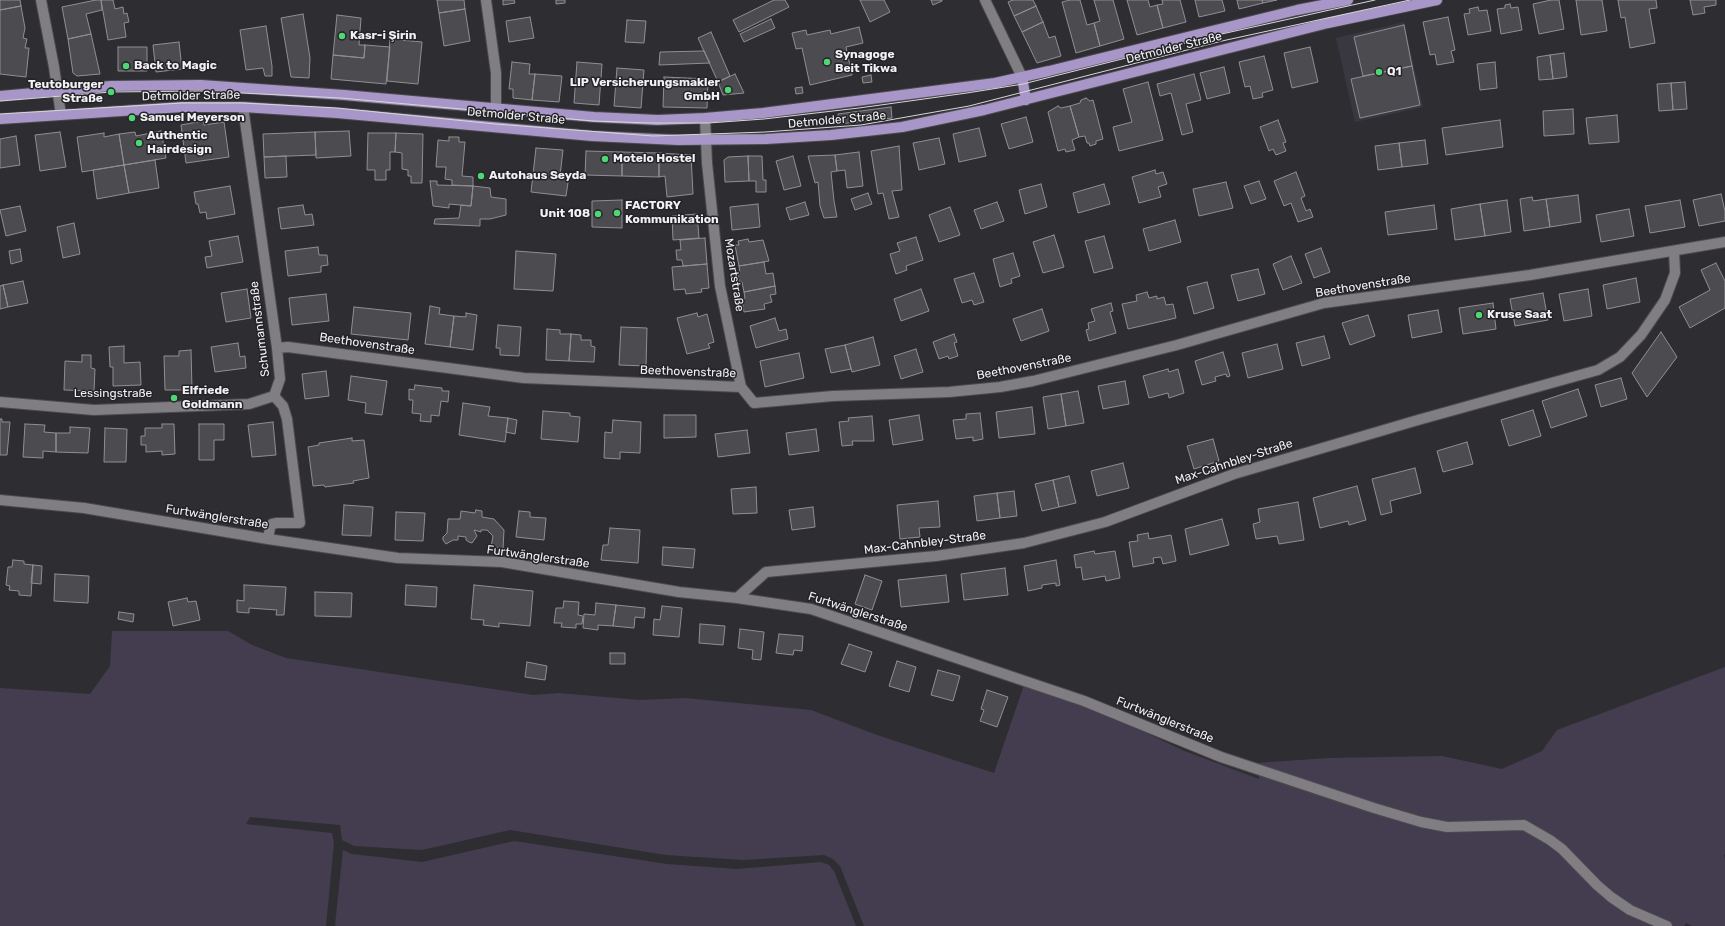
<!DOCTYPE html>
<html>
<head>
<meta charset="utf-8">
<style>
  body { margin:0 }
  canvas { display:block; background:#2e2d31 }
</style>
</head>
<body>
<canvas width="1725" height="926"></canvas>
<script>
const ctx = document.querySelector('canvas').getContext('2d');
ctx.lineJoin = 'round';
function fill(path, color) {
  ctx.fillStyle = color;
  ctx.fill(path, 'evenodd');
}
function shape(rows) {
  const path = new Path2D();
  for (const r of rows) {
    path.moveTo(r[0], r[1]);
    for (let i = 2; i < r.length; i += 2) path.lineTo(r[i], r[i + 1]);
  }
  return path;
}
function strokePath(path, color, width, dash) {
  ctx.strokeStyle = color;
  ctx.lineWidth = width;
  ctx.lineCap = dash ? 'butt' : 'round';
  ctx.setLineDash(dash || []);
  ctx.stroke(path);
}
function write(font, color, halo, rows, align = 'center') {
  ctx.font = font + ' Rubik,sans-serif';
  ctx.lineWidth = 3;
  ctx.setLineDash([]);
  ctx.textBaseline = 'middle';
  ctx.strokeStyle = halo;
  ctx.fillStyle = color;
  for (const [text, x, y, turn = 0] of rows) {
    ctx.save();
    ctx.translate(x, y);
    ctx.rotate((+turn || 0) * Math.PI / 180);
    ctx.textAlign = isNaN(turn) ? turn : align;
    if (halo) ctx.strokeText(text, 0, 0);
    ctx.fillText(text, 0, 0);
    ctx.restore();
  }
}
const built = shape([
  [1404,22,1423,107,1355,122,1336,38]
]);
const green = shape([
  [112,631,228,631,252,645,286,658,533,695,559,693,640,700,685,698,811,710,877,735,994,773,1024,685,1081,703,1124,722,1182,750,1259,779,1257,763,1328,758,1442,756,1502,769,1542,751,1557,730,1725,667,1725,854,1724,855,1725,859,1725,926,1692,926,1686,923,1684,926,864,926,840,866,833,859,824,855,743,860,666,855,510,830,422,850,354,846,342,840,340,825,250,817,246,824,332,833,334,843,326,926,0,926,0,688,90,694,110,666],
  [514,841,667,864,737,869,821,862,829,865,834,871,856,926,336,926,335,925,343,850,352,854,422,862]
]);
const building = shape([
  [0,0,20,0,21,6,0,10,0,0],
  [96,0,101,0,102,10,86,14,91,34,68,39,62,7,96,0],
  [101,0,113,0,115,9,123,7,124,14,127,13,129,22,124,23,126,37,108,40,101,0],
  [437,0,464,0,465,9,439,13,437,0],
  [503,0,514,0,515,3,503,5,503,0],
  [556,0,565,0,565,3,556,4,556,0],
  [774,0,785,0,789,7,739,32,733,20,774,0],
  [860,0,884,0,890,12,870,22,860,0],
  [931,0,942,0,942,1,933,5,931,0],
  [1013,0,1033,0,1036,6,1014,16,1008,2,1013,0],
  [1070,0,1080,0,1087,25,1094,23,1100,46,1076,53,1062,2,1070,0],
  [1094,0,1113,0,1124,39,1100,46,1094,23,1100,21,1094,0],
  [1127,0,1148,0,1150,7,1157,5,1163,28,1137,35,1127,0],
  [1162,0,1180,0,1186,22,1163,28,1157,5,1163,4,1162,0],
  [1195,0,1222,0,1225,11,1199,17,1195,0],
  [1237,0,1262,0,1263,3,1239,9,1237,0],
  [1262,0,1277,0,1263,3,1262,0],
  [1551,0,1559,0,1564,29,1539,34,1533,4,1551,0],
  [1576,0,1602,0,1607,31,1581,35,1576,0],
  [1618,0,1656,0,1657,8,1649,9,1655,43,1630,48,1625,17,1621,18,1618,0],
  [1690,0,1716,0,1716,5,1704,7,1705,13,1693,15,1690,0],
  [1510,4,1511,8,1518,7,1522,30,1501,34,1497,9,1505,8,1505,5,1510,4],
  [21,6,25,28,23,38,27,39,25,48,29,48,26,77,0,74,0,10,21,6],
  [1036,6,1043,22,1022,32,1014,16,1036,6],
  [1478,7,1479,11,1487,10,1491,31,1468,35,1464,14,1470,13,1469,9,1478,7],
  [465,9,470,41,444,46,439,13,465,9],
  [303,14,310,58,309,78,291,77,281,18,303,14],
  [337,15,361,18,359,45,365,45,364,58,333,55,337,15],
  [530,17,534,38,509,42,506,21,530,17],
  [1448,17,1455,50,1451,51,1454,62,1437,65,1435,54,1430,55,1423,22,1448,17],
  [771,19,775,28,744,42,740,34,771,19],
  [627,20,646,21,644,43,625,42,627,20],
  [1043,22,1049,38,1055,36,1061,56,1037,63,1022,32,1043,22],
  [1404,25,1412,66,1363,76,1354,37,1404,25],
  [266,26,272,66,272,76,265,76,263,68,246,70,240,30,266,26],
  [859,27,863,43,846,47,852,75,810,85,802,48,796,49,792,33,806,30,807,35,830,30,831,34,859,27],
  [711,32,730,76,718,82,698,38,711,32],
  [91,34,100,74,77,76,73,73,68,39,91,34],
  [390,39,422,42,418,84,387,81,390,39],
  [179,42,182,69,156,72,153,45,179,42],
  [365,45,390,47,386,84,331,79,333,55,364,58,365,45],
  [118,47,147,47,147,71,118,71,118,47],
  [1310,47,1318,82,1292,88,1284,53,1310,47],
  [704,51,710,63,659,65,660,52,704,51],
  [1564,53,1567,77,1553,79,1550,55,1564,53],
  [1550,55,1553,79,1539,80,1537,57,1550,55],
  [1264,56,1273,90,1262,93,1263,97,1253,99,1250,86,1245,87,1239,62,1264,56],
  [512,62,530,64,529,74,535,74,532,100,513,98,513,89,509,89,512,62],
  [577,62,602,64,599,105,574,103,577,62],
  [1495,62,1497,88,1480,90,1477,64,1495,62],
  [1412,66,1420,105,1360,118,1351,79,1412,66],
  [1224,67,1230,93,1207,99,1200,73,1224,67],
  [617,68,644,70,641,108,614,106,617,68],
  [535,74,562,76,559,102,532,100,535,74],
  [735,74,744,93,723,95,718,82,735,74],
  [1194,74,1201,100,1186,104,1193,132,1182,135,1171,93,1160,96,1157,84,1194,74],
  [871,75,872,82,863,83,862,77,871,75],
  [664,77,708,79,707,108,663,107,664,77],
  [1148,82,1163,140,1119,151,1113,127,1132,122,1123,89,1148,82],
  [1685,82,1687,109,1673,110,1671,83,1685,82],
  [1671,83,1673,110,1659,111,1657,84,1671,83],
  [802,87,803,93,796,94,795,88,802,87],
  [1086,98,1090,101,1093,100,1103,139,1096,141,1096,144,1090,146,1089,143,1087,143,1085,136,1079,137,1070,106,1080,103,1081,100,1086,98],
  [1058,106,1061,108,1070,106,1079,137,1072,140,1075,150,1066,152,1065,149,1058,151,1048,112,1058,106],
  [891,107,892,118,839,124,838,114,891,107],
  [1573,109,1574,134,1544,136,1543,111,1573,109],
  [1617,115,1619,142,1589,144,1586,118,1617,115],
  [1026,117,1033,142,1009,149,1001,124,1026,117],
  [1278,120,1286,142,1283,143,1286,151,1276,155,1273,149,1269,151,1260,127,1278,120],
  [1500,120,1503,147,1446,155,1442,128,1500,120],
  [203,121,204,125,224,122,229,157,186,163,181,125,203,121],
  [979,128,986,156,959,162,953,134,979,128],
  [161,131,166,158,124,165,119,134,135,132,136,136,161,131],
  [349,131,351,156,316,158,315,132,349,131],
  [60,132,66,167,40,171,35,135,60,132],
  [315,132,316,155,264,157,263,134,315,132],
  [104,133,104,137,119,134,124,165,82,172,77,137,104,133],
  [368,133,396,133,395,152,390,152,390,170,386,170,386,180,375,180,375,170,367,170,368,133],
  [396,133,423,134,422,183,411,183,411,176,408,176,408,170,402,169,402,153,395,152,396,133],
  [16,136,20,165,0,168,0,139,16,136],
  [449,137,459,137,459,142,465,142,462,176,473,177,473,186,452,185,452,180,445,179,446,167,436,167,438,140,449,141,449,137],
  [939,138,945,164,919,170,913,143,939,138],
  [1425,140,1428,164,1402,167,1399,143,1425,140],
  [1399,143,1402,167,1378,170,1375,146,1399,143],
  [899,146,902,190,892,191,899,217,889,219,883,193,878,194,871,151,899,146],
  [536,148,563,150,560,176,569,176,566,196,531,192,536,148],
  [586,151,622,152,622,176,585,175,586,151],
  [622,152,659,153,659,177,622,176,622,152],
  [859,152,863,186,847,188,845,170,837,171,835,155,859,152],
  [659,153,691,155,693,194,667,197,665,176,659,177,659,153],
  [835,155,837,171,831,172,834,201,837,217,824,218,820,206,818,182,815,183,808,156,835,155],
  [286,156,287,177,265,178,264,157,286,156],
  [748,156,749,181,725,182,724,160,728,157,748,156],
  [748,156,762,156,763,180,766,180,766,192,756,192,756,181,749,181,748,156],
  [793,156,801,186,784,190,776,161,793,156],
  [155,160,159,188,129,193,124,165,155,160],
  [124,165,129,193,97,199,93,170,124,165],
  [1155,170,1156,174,1163,172,1167,184,1158,187,1161,197,1139,203,1132,177,1155,170],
  [1296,172,1305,196,1301,198,1306,211,1310,209,1313,217,1298,222,1291,203,1284,206,1274,181,1296,172],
  [430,181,437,181,437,185,473,186,471,206,449,204,449,208,433,206,430,181],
  [1259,181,1266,199,1251,204,1244,186,1259,181],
  [1226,182,1233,208,1199,216,1193,189,1226,182],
  [1041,184,1047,207,1025,214,1019,190,1041,184],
  [1104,184,1110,204,1078,213,1073,193,1104,184],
  [230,186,235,214,207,219,206,212,200,213,198,204,196,204,194,192,230,186],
  [473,186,490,188,491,197,506,199,506,215,490,219,480,219,480,226,434,224,435,219,459,218,461,205,471,206,473,186],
  [868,193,872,204,855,210,851,199,868,193],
  [1721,194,1725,211,1725,221,1699,226,1693,200,1721,194],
  [1578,195,1581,222,1550,227,1546,199,1578,195],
  [1532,197,1533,201,1546,199,1550,227,1524,231,1520,199,1532,197],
  [622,200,622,228,592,227,592,201,622,200],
  [1507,200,1511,232,1485,236,1480,204,1507,200],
  [1680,200,1685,227,1650,233,1645,206,1680,200],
  [805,202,809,215,790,220,786,208,805,202],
  [997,202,1004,221,981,229,974,210,997,202],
  [758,204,760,227,732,230,730,207,758,204],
  [1480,204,1485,236,1455,240,1451,209,1480,204],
  [303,205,305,215,312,214,314,225,281,229,278,208,303,205],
  [1434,205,1437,229,1388,235,1385,212,1434,205],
  [20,206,26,231,6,236,0,210,20,206],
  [950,207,960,235,939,242,929,215,950,207],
  [1629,209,1634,236,1601,242,1596,215,1629,209],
  [697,214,699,238,673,240,672,216,697,214],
  [1175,220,1181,242,1149,251,1143,229,1175,220],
  [74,223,80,254,63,258,57,227,74,223],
  [1054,235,1064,267,1043,273,1033,242,1054,235],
  [238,236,243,262,207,268,205,257,212,256,209,241,238,236],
  [1104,236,1113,268,1094,273,1085,241,1104,236],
  [916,237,923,260,906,266,907,270,896,274,890,254,900,251,897,243,916,237],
  [705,238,707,264,683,266,682,260,677,260,676,250,681,250,680,240,705,238],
  [748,239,749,242,763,240,769,261,739,266,735,245,739,245,738,241,748,239],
  [318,247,319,255,327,255,328,265,321,266,321,272,288,276,285,251,318,247],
  [1321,248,1330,272,1314,278,1305,254,1321,248],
  [20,249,22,261,11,264,9,251,20,249],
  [516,251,556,254,553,291,514,289,516,251],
  [1013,253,1020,276,1011,279,1012,283,1000,287,993,259,1013,253],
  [1291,256,1302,283,1283,290,1273,264,1291,256],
  [764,262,766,274,773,273,775,286,744,292,742,282,739,282,738,275,740,274,739,266,764,262],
  [1716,263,1725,281,1725,308,1690,328,1679,307,1710,290,1701,270,1716,263],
  [707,264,709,288,701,289,702,292,686,294,685,289,674,290,672,267,707,264],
  [1258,269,1265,294,1238,301,1231,275,1258,269],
  [974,273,984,302,974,305,972,300,962,303,954,279,974,273],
  [1636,278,1640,302,1607,309,1603,285,1636,278],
  [23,281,28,303,8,307,3,285,23,281],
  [1207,282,1214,308,1194,314,1187,287,1207,282],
  [3,285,8,307,0,309,0,286,3,285],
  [775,286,776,294,770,295,772,302,764,304,765,309,744,312,742,299,745,298,744,292,775,286],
  [247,289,251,318,226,322,221,293,247,289],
  [921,289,929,311,901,321,894,299,921,289],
  [1588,289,1592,316,1564,321,1559,294,1588,289],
  [1147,292,1149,298,1157,296,1157,299,1164,297,1166,305,1173,304,1176,318,1128,329,1122,304,1137,301,1136,295,1147,292],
  [1543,293,1548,320,1515,326,1510,299,1543,293],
  [326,294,329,321,292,325,289,298,326,294],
  [1111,303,1113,311,1110,312,1116,333,1089,341,1086,330,1089,329,1088,323,1095,321,1091,309,1111,303],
  [1493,303,1496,329,1463,334,1459,308,1493,303],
  [430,306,440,308,439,314,454,316,450,347,425,344,430,306],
  [354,307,411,313,408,340,351,334,354,307],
  [1042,309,1049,331,1021,341,1013,319,1042,309],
  [1438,310,1442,332,1412,338,1408,315,1438,310],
  [466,313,477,315,473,350,450,347,454,316,466,317,466,313],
  [697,313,698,317,707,314,714,342,708,344,710,348,687,354,677,318,697,313],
  [1368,315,1375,336,1350,345,1342,323,1368,315],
  [775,318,779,331,786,329,788,339,756,348,750,326,775,318],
  [498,325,521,327,519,356,500,355,500,348,496,348,498,325],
  [621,327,647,328,646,366,619,365,621,327],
  [547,329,560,330,560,334,571,334,569,361,546,360,547,329],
  [1661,332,1677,357,1647,397,1632,373,1661,332],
  [571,334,581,335,581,340,591,340,591,346,595,347,594,362,569,361,571,334],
  [954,334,957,342,954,343,958,356,949,359,948,356,939,359,933,342,954,334],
  [1324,336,1330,358,1302,366,1296,343,1324,336],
  [873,337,880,365,852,372,845,345,873,337],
  [238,343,240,357,245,356,246,368,215,372,211,347,238,343],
  [1277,344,1283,369,1248,378,1242,353,1277,344],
  [845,345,851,369,831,373,825,349,845,345],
  [124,346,124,363,140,362,141,385,113,386,113,367,110,367,109,347,124,346],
  [916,349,923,372,901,379,894,356,916,349],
  [191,350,192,390,165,390,164,356,179,356,179,351,191,350],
  [1223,352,1230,376,1227,377,1226,374,1215,377,1216,381,1202,385,1195,361,1223,352],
  [799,353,804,378,765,387,760,361,799,353],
  [82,355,91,355,91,368,95,369,94,391,64,390,65,361,82,362,82,355],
  [1168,369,1169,372,1178,369,1184,393,1169,398,1168,393,1149,398,1143,376,1168,369],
  [326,371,329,396,305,399,302,374,326,371],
  [351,376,387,381,382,415,365,413,366,403,348,400,351,376],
  [1621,378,1627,399,1601,407,1595,385,1621,378],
  [1125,381,1129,404,1103,409,1098,386,1125,381],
  [415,385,442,388,442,391,449,391,448,402,441,401,439,416,431,415,431,422,420,421,421,414,412,413,413,400,409,400,409,389,414,390,415,385],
  [1578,389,1587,416,1551,428,1542,401,1578,389],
  [1078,391,1084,423,1066,426,1061,394,1078,391],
  [1061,394,1066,426,1048,429,1043,397,1061,394],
  [463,403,490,407,488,416,508,418,505,442,459,435,463,403],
  [1032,407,1035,434,999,438,996,412,1032,407],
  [1533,410,1541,436,1509,446,1501,420,1533,410],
  [543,411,570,413,570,416,580,417,578,442,541,439,543,411],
  [980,413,983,439,973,441,973,437,956,439,953,420,966,419,966,414,980,413],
  [664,415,696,415,696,437,664,438,664,415],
  [919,415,923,440,893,445,889,420,919,415],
  [872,416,874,441,852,441,853,445,842,446,839,422,849,421,848,418,872,416],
  [508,418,517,420,515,434,506,432,508,418],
  [0,419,2,419,2,422,10,422,7,455,0,455,0,419],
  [613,420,641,422,640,453,620,452,620,459,604,458,605,432,612,433,613,420],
  [273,422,276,455,252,457,248,425,273,422],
  [25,424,45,425,44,432,56,433,56,452,43,451,43,458,23,457,25,424],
  [162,424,174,424,175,454,162,455,162,451,146,452,146,445,141,445,141,436,145,436,145,428,162,428,162,424],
  [199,424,224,424,224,440,214,440,214,460,199,460,199,424],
  [70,427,90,428,88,453,56,452,56,433,70,433,70,427],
  [105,428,127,429,126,462,104,462,105,428],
  [816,429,819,451,789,455,786,433,816,429],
  [747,430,750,453,718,457,715,434,747,430],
  [352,438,352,441,364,440,369,478,353,481,354,483,325,487,324,485,313,486,308,447,319,445,319,443,352,438],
  [1213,439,1219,461,1194,469,1187,446,1213,439],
  [1467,442,1473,464,1443,472,1437,451,1467,442],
  [1123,463,1129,488,1097,496,1091,471,1123,463],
  [1415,468,1421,493,1390,501,1392,512,1381,515,1372,479,1415,468],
  [1069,476,1076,503,1059,507,1053,480,1069,476],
  [1053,480,1059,507,1042,511,1035,484,1053,480],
  [1357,486,1366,520,1349,525,1348,521,1320,528,1313,498,1357,486],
  [756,487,757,513,733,514,731,489,756,487],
  [1014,491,1017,516,1000,518,997,493,1014,491],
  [997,493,1000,518,977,521,974,496,997,493],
  [938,501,940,527,919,528,920,537,900,539,897,505,938,501],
  [1298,502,1304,540,1279,544,1277,536,1256,539,1253,524,1260,522,1258,509,1298,502],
  [344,505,373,507,371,536,342,535,344,505],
  [813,507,815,527,792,530,789,510,813,507],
  [476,510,482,511,482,517,494,519,504,530,503,549,491,547,493,536,487,530,481,530,481,532,474,530,477,536,472,543,469,542,466,540,466,537,458,536,458,540,453,540,446,544,443,540,443,537,447,533,448,519,460,519,461,511,475,513,476,510],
  [519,511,530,512,530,517,546,518,544,540,516,537,519,511],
  [396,512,425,513,423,541,395,540,396,512],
  [1222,519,1229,545,1190,555,1185,529,1222,519],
  [610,528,640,530,638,563,601,560,603,545,608,545,610,528],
  [1148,533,1149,539,1171,535,1176,561,1163,564,1161,557,1153,558,1154,563,1133,567,1129,542,1138,541,1137,535,1148,533],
  [663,547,695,549,693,568,662,565,663,547],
  [1094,551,1095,554,1115,551,1120,578,1106,581,1105,576,1083,580,1081,567,1076,568,1074,555,1094,551],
  [13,560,24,561,24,564,33,565,31,596,19,595,19,591,9,590,10,586,6,585,8,567,12,567,13,560],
  [1056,560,1060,585,1056,586,1056,583,1042,585,1042,588,1028,591,1024,566,1056,560],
  [33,565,42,566,41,584,31,583,33,565],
  [1005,568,1008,595,964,600,961,574,1005,568],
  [55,574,89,576,88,603,54,601,55,574],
  [865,575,882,581,872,610,855,604,865,575],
  [946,575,949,602,901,607,898,580,946,575],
  [244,585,286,587,284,615,276,615,277,610,249,608,249,613,237,612,237,600,244,601,244,585],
  [406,585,437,587,436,607,405,605,406,585],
  [474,585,533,591,530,626,499,623,499,627,483,625,484,620,471,619,474,585],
  [315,592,352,593,351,617,315,616,315,592],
  [187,598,188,602,196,601,200,620,173,626,168,602,187,598],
  [564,601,579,602,578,615,583,616,582,624,576,624,576,628,561,627,562,623,554,623,556,608,563,608,564,601],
  [596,603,616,605,613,626,598,625,598,630,583,628,584,614,595,615,596,603],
  [616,605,645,608,644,618,635,617,634,628,613,626,616,605],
  [662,606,682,608,679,637,653,635,654,619,660,620,662,606],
  [119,612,134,614,133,622,118,619,119,612],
  [700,624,725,626,723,645,699,643,700,624],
  [740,629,764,632,761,660,752,659,753,650,738,648,740,629],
  [779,634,803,636,802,651,794,650,793,655,776,653,779,634],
  [849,644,872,652,865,672,841,664,849,644],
  [610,653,625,653,625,664,610,664,610,653],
  [897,661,916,667,909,692,889,686,897,661],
  [527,662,547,666,545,680,525,677,527,662],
  [938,670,960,676,953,701,931,695,938,670],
  [987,690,1008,697,997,727,980,721,984,710,981,709,987,690]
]);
const minor = shape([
  [41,0,54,67,61,115],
  [486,0,496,73,496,109],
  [985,0,1022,77],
  [243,107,277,348,280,379,274,396],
  [705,118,707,163,720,286,741,387],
  [277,348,288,347,524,378,741,387,754,403,833,396,949,392,1000,387,1033,381,1177,345,1324,303,1530,275,1725,242],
  [0,402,94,410,249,404,274,396],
  [0,500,84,508,268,539,398,558,502,562,679,592,737,598,811,609,1084,701,1221,757,1374,808,1421,822,1447,827,1524,825,1550,840,1562,849,1597,885,1611,897,1630,910,1667,926],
  [268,539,270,528,272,524,277,523,300,523,287,419,283,406,274,396],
  [737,598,766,572,936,556,1024,543,1105,522,1234,474,1418,420,1598,370,1620,357,1641,335,1665,300,1675,273,1674,251]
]);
const major = shape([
  [1022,77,1026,100],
  [0,96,111,86,201,85,344,95,594,117,658,120,705,118,763,113,995,83,1049,71,1297,10,1348,0],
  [0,119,182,107,243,107,337,113,592,136,678,140,766,139,831,135,902,127,984,110,1328,23,1437,0]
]);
const tram = shape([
  [0,101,111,92,202,91,341,98,593,121,651,123,708,123,764,119,859,108,967,93,1023,84,1217,35,1375,0],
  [0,114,182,103,242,103,337,108,495,124,653,136,765,132,861,125,969,106,1222,41,1410,0]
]);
const markers = [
  [342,36,4,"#4fd675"],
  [827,62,4,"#4fd675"],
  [126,66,4,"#4fd675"],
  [1379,72,4,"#4fd675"],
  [728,90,4,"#4fd675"],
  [111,92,4,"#4fd675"],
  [132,118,4,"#4fd675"],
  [139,143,4,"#4fd675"],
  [605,159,4,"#4fd675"],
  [481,176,4,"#4fd675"],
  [617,213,4,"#4fd675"],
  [598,214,4,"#4fd675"],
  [1479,315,4,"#4fd675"],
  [174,398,4,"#4fd675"]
];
const poiNames = [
  ["Kasr-i Şirin",350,36],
  ["Synagoge",835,55],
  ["Beit Tikwa",835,69],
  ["Back to Magic",134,66],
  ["Q1",1387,72],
  ["LIP Versicherungsmakler",720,83,"right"],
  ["GmbH",720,97,"right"],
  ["Teutoburger",103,85,"right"],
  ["Straße",103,99,"right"],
  ["Samuel Meyerson",140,118],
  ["Authentic",147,136],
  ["Hairdesign",147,150],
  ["Motelo Hostel",613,159],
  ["Autohaus Seyda",489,176],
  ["FACTORY",625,206],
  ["Kommunikation",625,220],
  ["Unit 108",590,214,"right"],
  ["Kruse Saat",1487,315],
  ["Elfriede",182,391],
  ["Goldmann",182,405]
];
const streetNames = [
  ["Detmolder Straße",1174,48,-14],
  ["Detmolder Straße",191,96,-1],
  ["Detmolder Straße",516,116,5],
  ["Detmolder Straße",837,120,-5],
  ["Mozartstraße",734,275,81],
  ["Beethovenstraße",1363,286,-9],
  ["Schumannstraße",260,329,-97],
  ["Beethovenstraße",367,344,8],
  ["Beethovenstraße",1024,367,-11],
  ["Beethovenstraße",688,372,2],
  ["Lessingstraße",113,394],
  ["Max-Cahnbley-Straße",1234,462,-18],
  ["Furtwänglerstraße",217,517,9],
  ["Max-Cahnbley-Straße",925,543,-7],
  ["Furtwänglerstraße",538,557,8],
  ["Furtwänglerstraße",858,612,18],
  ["Furtwänglerstraße",1165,720,22]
];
fill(built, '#393740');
fill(green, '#433d4f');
fill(building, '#4c4b4f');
strokePath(building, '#908e93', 1);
strokePath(minor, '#4b4a4e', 12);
strokePath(major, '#4b4a4e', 12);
strokePath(minor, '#807e83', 10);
strokePath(major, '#a796c7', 10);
strokePath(tram, '#d7d6d9', 1);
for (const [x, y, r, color] of markers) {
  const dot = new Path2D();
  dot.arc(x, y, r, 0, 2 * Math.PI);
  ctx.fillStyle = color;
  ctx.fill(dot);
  strokePath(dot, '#242327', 1.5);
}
write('bold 12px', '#f2f1f4', '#242327', poiNames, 'left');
write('12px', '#f2f1f4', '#242327', streetNames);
</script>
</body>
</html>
